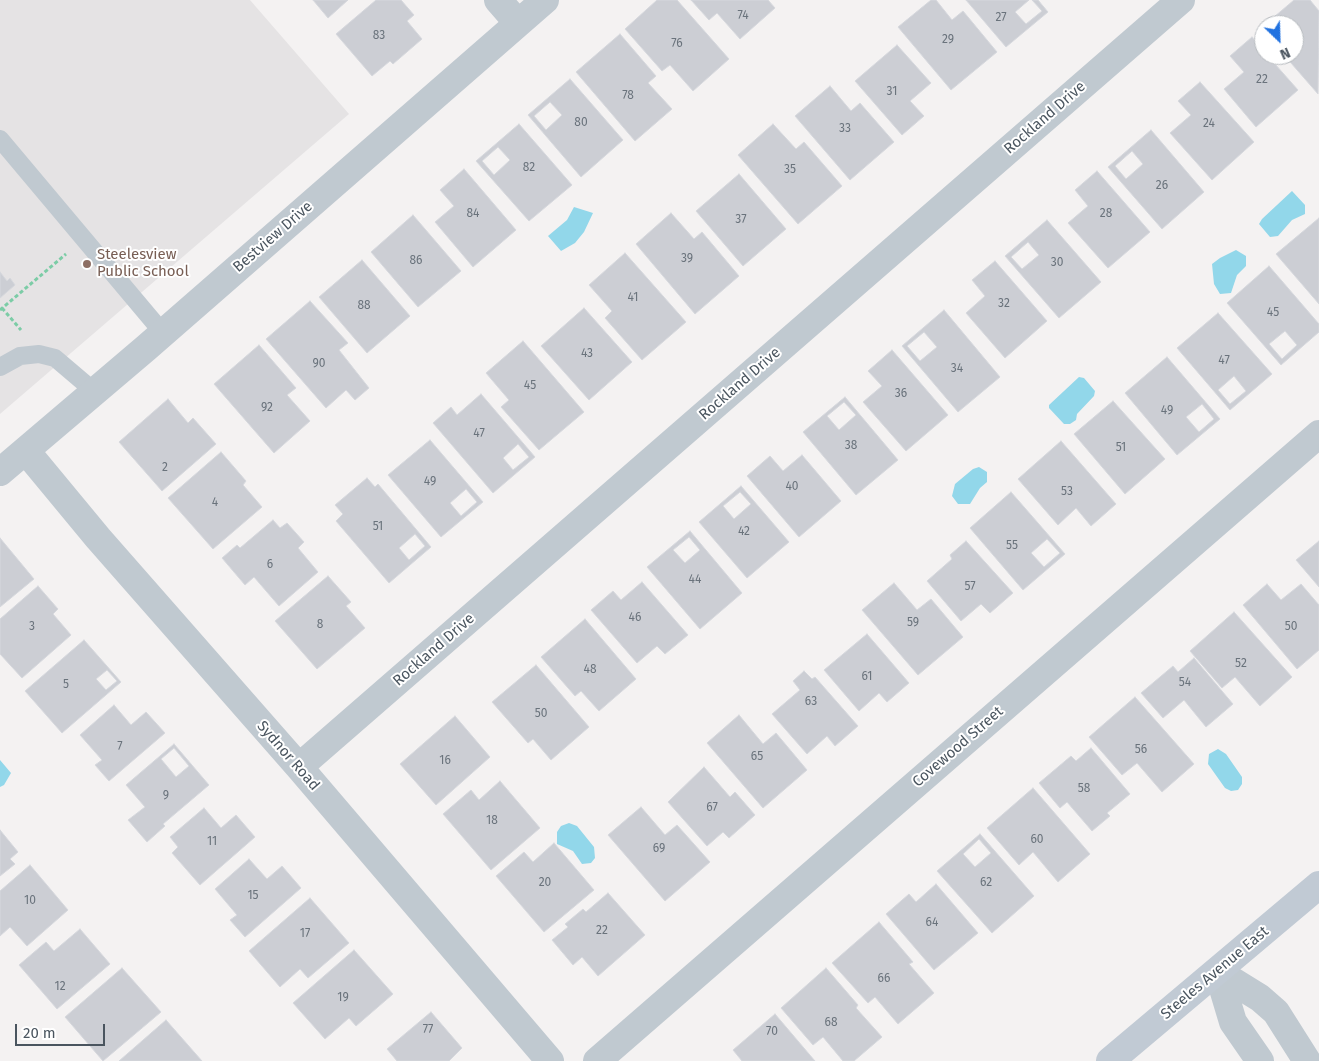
<!DOCTYPE html>
<html>
<head>
<meta charset="utf-8">
<style>
  body { margin:0 }
  #map { position:relative; width:1319px; height:1061px; overflow:hidden; background:#f4f2f2; font-family:"Fira Sans",sans-serif }
  canvas { display:block }
  .north { position:absolute; left:1254px; top:15px; width:50px; height:50px; box-sizing:border-box; background:#fff; border:1px solid #b7bbbf; border-radius:50%; rotate:156deg; font-size:14px; font-weight:700; line-height:20px; text-align:center; color:#4a555f }
  .north::after { content:''; display:block; margin:auto; width:18px; height:22px; background:#2172e0; clip-path:polygon(50% 0,100% 100%,50% 72%,0 100%) }
  .scale { position:absolute; left:15px; top:1024px; width:90px; height:22px; box-sizing:border-box; border:2px solid #4a555f; border-top:0; padding-left:6px; font-size:15px; line-height:18px; white-space:nowrap; color:#4a555f; -webkit-text-stroke:4px #fff; paint-order:stroke }
</style>
</head>
<body>
<div id="map">
<canvas width="1319" height="1061"></canvas>
<div class="north">N</div>
<div class="scale">20 m</div>
</div>
<script>
const ctx = document.querySelector('canvas').getContext('2d');
ctx.lineJoin = 'round';
function fill(path, color) {
  ctx.fillStyle = color;
  ctx.fill(path, 'evenodd');
}
function shape(rows) {
  const path = new Path2D();
  for (const r of rows) {
    path.moveTo(r[0], r[1]);
    for (let i = 2; i < r.length; i += 2) path.lineTo(r[i], r[i + 1]);
  }
  return path;
}
function strokePath(path, color, width, dash) {
  ctx.strokeStyle = color;
  ctx.lineWidth = width;
  ctx.lineCap = dash ? 'butt' : 'round';
  ctx.setLineDash(dash || []);
  ctx.stroke(path);
}
function write(font, color, halo, rows, align = 'center') {
  ctx.font = font + ' "Fira Sans",sans-serif';
  ctx.lineWidth = 4;
  ctx.setLineDash([]);
  ctx.textBaseline = 'middle';
  ctx.strokeStyle = halo;
  ctx.fillStyle = color;
  for (const [text, x, y, turn = 0] of rows) {
    ctx.save();
    ctx.translate(x, y);
    ctx.rotate((+turn || 0) * Math.PI / 180);
    ctx.textAlign = isNaN(turn) ? turn : align;
    if (halo) ctx.strokeText(text, 0, 0);
    ctx.fillText(text, 0, 0);
    ctx.restore();
  }
}
const education = shape([
  [0,0,250,0,349,114,0,414]
]);
const water = shape([
  [1292,191,1305,205,1305,214,1292,220,1278,236,1270,237,1259,224,1262,219],
  [574,207,593,213,584,232,575,243,561,251,548,236,567,220],
  [1236,250,1246,256,1246,266,1237,275,1231,293,1220,294,1214,284,1212,264,1220,258],
  [1079,377,1084,378,1095,391,1094,396,1077,414,1076,420,1070,424,1064,424,1049,408,1049,405],
  [979,467,987,472,987,482,980,488,970,504,958,504,952,496,955,484,973,469],
  [1218,749,1226,754,1242,777,1242,784,1238,790,1231,791,1225,788,1208,764,1209,754],
  [0,760,11,773,4,785,0,787],
  [569,823,577,826,594,847,595,858,591,863,582,864,573,851,557,844,557,832,561,826]
]);
const building = shape([
  [313,0,348,0,328,18,313,0],
  [376,0,401,0,414,15,407,21,422,39,393,64,390,61,372,76,336,34,376,0],
  [657,0,677,0,729,59,693,91,670,65,662,71,625,29,657,0],
  [691,0,768,0,775,8,740,39,717,13,709,20,691,0],
  [931,0,936,0,952,20,963,11,997,52,951,90,898,27,931,0],
  [966,0,1029,0,1015,12,1026,24,1042,11,1032,0,1038,0,1048,12,1006,47,966,0],
  [1294,0,1310,0,1319,11,1318,94,1284,55,1294,55,1294,25,1281,25,1274,17,1294,0],
  [620,34,656,76,648,83,672,109,635,141,576,72,620,34],
  [1252,37,1264,51,1264,55,1267,55,1298,90,1256,127,1224,89,1244,72,1230,56,1252,37],
  [897,45,931,83,910,101,924,116,902,135,855,81,897,45],
  [570,79,623,140,581,177,528,115,570,79],
  [550,102,562,115,546,130,534,116,550,102],
  [1200,82,1254,142,1212,180,1170,133,1191,115,1178,101,1200,82],
  [830,86,851,111,860,103,894,142,850,180,795,116,830,86],
  [519,124,572,185,529,221,476,161,519,124],
  [498,147,510,160,494,175,482,161,498,147],
  [773,124,796,149,804,142,842,186,798,224,738,155,773,124],
  [1151,130,1204,192,1162,229,1108,167,1151,130],
  [1132,151,1143,164,1126,179,1115,166,1132,151],
  [464,169,516,230,473,267,435,222,454,206,440,190,464,169],
  [1097,171,1150,232,1108,268,1068,223,1088,206,1075,190,1097,171],
  [739,174,786,229,743,266,696,211,739,174],
  [671,213,694,239,702,232,739,276,695,314,636,244,671,213],
  [413,215,461,271,418,307,371,252,413,215],
  [1319,218,1319,304,1276,254,1319,218],
  [1047,220,1101,282,1059,318,1005,256,1047,220],
  [1028,242,1039,255,1022,269,1011,257,1028,242],
  [625,253,686,322,642,360,605,318,612,311,589,285,625,253],
  [362,260,410,316,367,353,319,297,362,260],
  [995,261,1047,321,1005,358,966,313,985,296,972,280,995,261],
  [1269,266,1319,324,1319,332,1281,365,1227,303,1269,266],
  [1285,331,1297,345,1282,359,1269,344,1285,331],
  [0,272,7,281,10,278,15,285,0,298,0,272],
  [310,301,348,343,339,350,369,388,355,400,346,390,326,408,266,339,310,301],
  [584,308,632,362,589,400,541,346,584,308],
  [944,310,1000,377,958,412,902,346,944,310],
  [924,332,937,347,920,361,907,346,924,332],
  [1218,313,1272,374,1230,410,1177,348,1218,313],
  [1234,376,1246,391,1230,404,1218,390,1234,376],
  [523,341,584,412,539,450,501,407,509,400,486,373,523,341],
  [259,345,296,388,287,395,310,421,274,453,214,384,259,345],
  [892,350,948,415,906,451,863,402,882,386,868,371,892,350],
  [1167,357,1220,419,1177,455,1125,393,1167,357],
  [1202,404,1214,419,1199,432,1186,417,1202,404],
  [481,394,535,457,493,493,433,423,451,407,457,415,481,394],
  [518,444,529,457,513,470,503,458,518,444],
  [845,397,898,460,856,495,803,432,845,397],
  [844,402,856,415,839,430,827,416,844,402],
  [168,399,188,423,193,418,216,444,162,491,119,442,168,399],
  [1113,401,1165,459,1125,494,1074,434,1113,401],
  [430,440,483,502,441,537,388,475,430,440],
  [466,489,477,502,461,516,450,503,466,489],
  [1061,441,1116,504,1091,526,1076,508,1058,525,1018,479,1061,441],
  [221,452,246,481,243,485,262,507,213,549,168,498,221,452],
  [802,455,841,501,799,537,747,476,770,456,783,471,802,455],
  [367,478,375,487,378,484,431,547,389,583,336,521,343,514,335,505,367,478],
  [415,534,425,546,409,560,399,548,415,534],
  [741,486,789,542,747,578,699,522,741,486],
  [740,492,751,504,734,519,723,506,740,492],
  [1011,492,1065,554,1023,590,970,528,1011,492],
  [1047,539,1060,553,1044,567,1031,553,1047,539],
  [273,520,280,528,287,523,304,542,298,548,318,572,279,606,254,577,245,585,222,558,237,545,240,548,273,520],
  [690,531,742,593,700,629,647,567,690,531],
  [689,537,700,550,685,563,673,550,689,537],
  [0,538,34,579,0,607,0,538],
  [966,541,1013,593,990,613,981,604,961,621,927,581,952,559,950,555,966,541],
  [1319,541,1319,587,1296,560,1319,541],
  [328,576,351,602,346,606,365,628,317,669,275,621,328,576],
  [642,582,688,635,665,654,657,646,637,663,591,610,613,591,621,600,642,582],
  [894,583,917,610,931,599,963,637,918,675,862,610,894,583],
  [1267,584,1281,600,1301,584,1319,605,1319,650,1297,669,1243,605,1267,584],
  [38,586,58,609,53,614,71,635,22,678,0,654,0,619,38,586],
  [1234,612,1292,677,1260,706,1235,677,1222,688,1190,651,1234,612],
  [585,619,636,679,599,711,581,691,575,696,541,657,585,619],
  [867,634,909,683,887,702,879,693,859,711,824,670,867,634],
  [84,640,121,682,62,733,25,691,84,640],
  [107,670,117,681,106,690,96,679,107,670],
  [1194,658,1233,704,1206,727,1184,700,1163,718,1141,693,1173,666,1178,672,1194,658],
  [536,665,589,727,551,760,533,739,528,743,492,702,536,665],
  [804,671,812,679,815,677,858,726,835,746,827,736,807,754,772,714,800,690,793,681,804,671],
  [1135,697,1194,764,1162,792,1137,763,1122,775,1089,737,1135,697],
  [114,705,131,725,146,712,165,733,109,781,95,765,102,760,80,735,114,705],
  [739,715,763,744,776,733,807,770,763,808,707,743,739,715],
  [455,716,490,757,436,805,400,764,455,716],
  [174,744,209,785,163,824,165,826,147,842,128,820,145,807,126,785,174,744],
  [174,748,189,766,176,777,161,759,174,748],
  [1091,748,1130,794,1107,813,1110,816,1092,831,1067,802,1060,808,1039,783,1071,756,1076,761,1091,748],
  [704,767,730,797,735,792,755,815,729,838,723,832,707,846,668,802,704,767],
  [500,781,540,828,491,870,443,814,471,790,479,800,500,781],
  [1033,788,1090,854,1058,882,1033,852,1019,865,987,828,1033,788],
  [641,807,665,835,677,825,710,862,665,901,608,835,641,807],
  [204,808,221,828,236,815,255,837,200,885,172,853,178,847,170,837,204,808],
  [0,830,18,852,10,859,15,864,0,876,0,830],
  [980,834,1034,896,992,933,937,871,980,834],
  [979,839,991,853,975,867,963,854,979,839],
  [554,843,594,890,544,932,496,876,524,852,533,862,554,843],
  [249,859,267,879,282,866,301,888,245,937,230,920,237,915,215,889,249,859],
  [30,865,68,910,27,946,10,927,0,936,0,891,30,865],
  [936,884,978,933,934,970,886,914,909,894,916,902,936,884],
  [608,893,645,935,598,976,582,957,573,965,552,940,568,927,565,924,583,909,586,912,608,893],
  [310,898,349,943,308,978,300,969,280,987,249,951,310,898],
  [879,922,913,962,909,964,934,993,898,1024,875,997,868,1003,832,963,879,922],
  [80,929,110,964,57,1009,19,965,46,942,54,951,80,929],
  [354,950,393,994,356,1026,349,1018,325,1039,293,1003,354,950],
  [122,968,161,1012,103,1061,65,1017,122,968],
  [826,968,858,1005,856,1008,882,1037,854,1061,843,1061,823,1037,813,1045,781,1008,826,968],
  [431,1012,462,1048,449,1061,397,1061,387,1049,431,1012],
  [775,1014,815,1061,742,1061,733,1050,775,1014],
  [166,1020,202,1061,119,1061,166,1020]
]);
const path = shape([
  [2,308,21,330],
  [0,310,66,254]
]);
const service = shape([
  [0,139,163,333],
  [0,367,20,356,39,354,55,358,95,392]
]);
const minor = shape([
  [498,0,518,23],
  [26,451,98,538,299,767,550,1061],
  [0,472,146,348,545,0],
  [299,767,1181,0],
  [1218,972,1260,998,1276,1012,1307,1061],
  [1218,972,1233,1022,1260,1061],
  [597,1061,1319,434]
]);
const secondary = shape([
  [1110,1061,1319,885]
]);
const markers = [
  [87,264,5,"#8d6e63"]
];
const numberNames = [
  ["74",743,16],
  ["27",1001,18],
  ["83",379,36],
  ["29",948,40],
  ["76",677,44],
  ["22",1262,80],
  ["31",892,92],
  ["78",628,96],
  ["80",581,123],
  ["24",1209,124],
  ["33",845,129],
  ["82",529,168],
  ["35",790,170],
  ["26",1162,186],
  ["84",473,214],
  ["28",1106,214],
  ["37",741,220],
  ["39",687,259],
  ["86",416,261],
  ["30",1057,263],
  ["41",633,298],
  ["32",1004,304],
  ["88",364,306],
  ["45",1273,313],
  ["43",587,354],
  ["47",1224,361],
  ["90",319,364],
  ["34",957,369],
  ["45",530,386],
  ["36",901,394],
  ["92",267,408],
  ["49",1167,411],
  ["47",479,434],
  ["38",851,446],
  ["51",1121,448],
  ["2",165,468],
  ["49",430,482],
  ["40",792,487],
  ["53",1067,492],
  ["4",215,503],
  ["51",378,527],
  ["42",744,532],
  ["55",1012,546],
  ["6",270,565],
  ["44",695,580],
  ["57",970,587],
  ["46",635,618],
  ["59",913,623],
  ["8",320,625],
  ["3",32,627],
  ["50",1291,627],
  ["52",1241,664],
  ["48",590,670],
  ["61",867,677],
  ["54",1185,683],
  ["5",66,685],
  ["63",811,702],
  ["50",541,714],
  ["7",120,747],
  ["56",1141,750],
  ["65",757,757],
  ["16",445,761],
  ["58",1084,789],
  ["9",166,796],
  ["67",712,808],
  ["18",492,821],
  ["60",1037,840],
  ["11",212,842],
  ["69",659,849],
  ["20",545,883],
  ["62",986,883],
  ["15",253,896],
  ["10",30,901],
  ["64",932,923],
  ["22",602,931],
  ["17",305,934],
  ["66",884,979],
  ["12",60,987],
  ["19",343,998],
  ["68",831,1023],
  ["77",428,1030],
  ["70",772,1032]
];
const streetNames = [
  ["Rockland Drive",1045,118,-41],
  ["Bestview Drive",273,237,-41],
  ["Rockland Drive",740,384,-41],
  ["Rockland Drive",434,650,-41],
  ["Covewood Street",958,747,-41],
  ["Sydnor Road",288,756,49],
  ["Steeles Avenue East",1215,973,-40]
];
const educationNames = [
  ["Steelesview",97,255],
  ["Public School",97,272]
];
fill(education, '#e5e3e4');
fill(water, '#92d7ea');
fill(building, '#ccced4');
strokePath(building, '#d6d8dd', 1);
strokePath(path, '#7ccca6', 3, [4, 2.5]);
strokePath(service, '#c0c9d0', 18);
strokePath(minor, '#c0c9d0', 28);
strokePath(secondary, '#c1cad4', 28);
for (const [x, y, r, color] of markers) {
  const dot = new Path2D();
  dot.arc(x, y, r, 0, 2 * Math.PI);
  ctx.fillStyle = color;
  ctx.fill(dot);
  strokePath(dot, '#fff', 2);
}
write('12px', '#6a737c', null, numberNames);
write('15px', '#4a555f', '#fff', streetNames);
write('15px', '#785e54', '#fff', educationNames, 'left');
</script>
</body>
</html>
